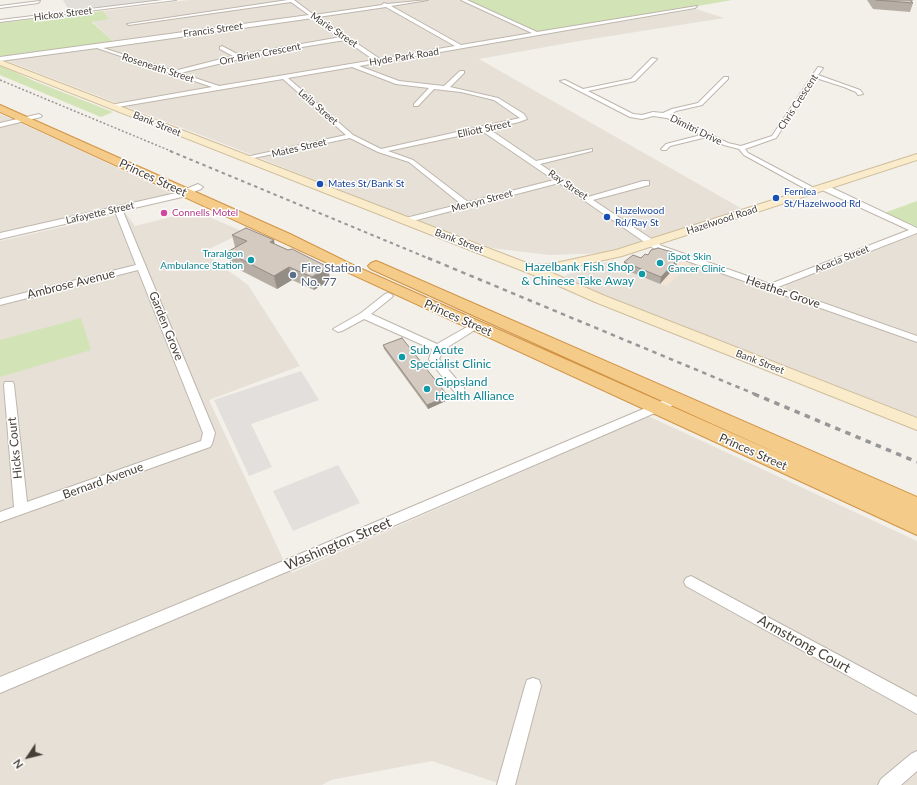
<!DOCTYPE html>
<html>
<head>
<meta charset="utf-8">
<style>
  body { margin:0 }
  #map { position:relative; width:917px; height:785px; overflow:hidden; background:#f3efe9; font-family:Lato,sans-serif }
  canvas { display:block }
  .north { position:absolute; left:8px; top:737px; width:40px; height:40px; -webkit-text-stroke:3px #fff; paint-order:stroke; rotate:235deg; font-size:11px; font-weight:700; line-height:16px; text-align:center; color:#463f38 }
  .north::after { content:''; display:block; margin:auto; width:14px; height:18px; background:#463f38; clip-path:polygon(50% 0,100% 100%,50% 72%,0 100%) }
</style>
</head>
<body>
<div id="map">
<canvas width="917" height="785"></canvas>
<div class="north">N</div>
</div>
<script>
const ctx = document.querySelector('canvas').getContext('2d');
ctx.lineJoin = 'round';
function fill(path, color) {
  ctx.fillStyle = color;
  ctx.fill(path, 'evenodd');
}
function shape(rows) {
  const path = new Path2D();
  for (const r of rows) {
    path.moveTo(r[0], r[1]);
    for (let i = 2; i < r.length; i += 2) path.lineTo(r[i], r[i + 1]);
  }
  return path;
}
function strokePath(path, color, width, dash) {
  ctx.strokeStyle = color;
  ctx.lineWidth = width;
  ctx.lineCap = dash ? 'butt' : 'round';
  ctx.setLineDash(dash || []);
  ctx.stroke(path);
}
function write(font, color, halo, rows, align = 'center') {
  ctx.font = font + ' Lato,sans-serif';
  ctx.lineWidth = 3;
  ctx.setLineDash([]);
  ctx.textBaseline = 'middle';
  ctx.strokeStyle = halo;
  ctx.fillStyle = color;
  for (const [text, x, y, turn = 0] of rows) {
    ctx.save();
    ctx.translate(x, y);
    ctx.rotate((+turn || 0) * Math.PI / 180);
    ctx.textAlign = isNaN(turn) ? turn : align;
    if (halo) ctx.strokeText(text, 0, 0);
    ctx.fillText(text, 0, 0);
    ctx.restore();
  }
}
const residential = shape([
  [189,0,459,0,536,36,696,9,724,18,579,41,479,59,744,210,606,253,549,255,492,248,389,210,240,150,2,59,114,42,92,21,109,19,103,11],
  [0,114,82,151,170,193,163,196,0,233],
  [195,211,244,232,203,252,248,285,300,366,209,400,283,559,292,573,648,416,917,541,917,785,504,785,432,761,331,780,322,785,0,785,0,241,125,213,135,226],
  [917,234,917,336,789,292,785,287,786,284],
  [614,260,617,265,615,266,666,286,691,263,917,342,917,419,565,280,565,276,568,274]
]);
const commercial = shape([
  [659,252,691,263,666,286,616,267]
]);
const industrial = shape([
  [63,0,170,0,70,12]
]);
const green = shape([
  [464,0,732,0,537,34],
  [103,11,109,19,92,22,115,43,0,58,0,23],
  [0,65,34,81,113,112,101,117,0,75],
  [917,201,917,227,884,213],
  [81,318,91,350,0,377,0,340]
]);
const parking = shape([
  [301,371,319,400,251,424,272,467,249,476,214,400],
  [338,465,360,503,293,531,273,491]
]);
const minor = shape([
  [163,0,176,0,0,22,0,20,163,0],
  [288,0,294,0,314,15,382,5,384,3,387,4,428,0,391,6,461,45,532,33,461,0,467,0,537,32,697,6,695,8,359,66,399,81,444,86,460,71,464,71,464,73,450,87,498,98,524,114,527,119,519,122,489,129,536,161,592,149,592,151,540,164,588,197,643,181,649,181,649,185,593,200,662,246,770,284,909,230,820,189,820,185,826,185,917,228,917,233,778,287,917,336,917,342,656,250,559,183,405,223,401,221,402,219,461,204,409,162,378,152,350,138,244,160,244,158,246,157,346,135,283,79,112,108,110,107,110,105,212,87,97,48,0,61,0,57,309,15,291,2,129,25,127,24,288,0],
  [386,7,455,46,380,59,318,17,386,7],
  [313,18,341,37,239,55,222,46,220,47,220,49,233,56,174,71,103,48,313,18],
  [345,40,374,60,219,86,180,73,265,53,345,40],
  [352,67,396,84,429,88,414,104,414,106,418,106,434,89,461,92,494,100,520,118,381,149,353,135,288,78,352,67],
  [482,131,554,180,468,202,413,160,388,151,482,131],
  [40,1,38,3,0,8,0,6,40,1],
  [652,58,657,59,635,81,588,91,633,114,642,115,653,112,663,113,672,109,698,103,724,77,728,77,728,79,702,105,676,111,670,115,728,143,741,146,772,136,818,67,823,68,818,75,860,90,863,94,858,95,856,92,844,87,816,78,776,138,745,149,748,153,816,189,817,191,813,193,744,155,739,149,724,145,707,137,670,146,666,150,662,150,661,149,666,144,701,135,667,118,653,116,642,119,630,117,560,81,565,80,583,89,631,79,652,58],
  [39,114,42,116,41,117,0,127,0,123,39,114],
  [115,207,121,207,122,209,215,433,212,444,210,447,0,522,0,512,14,507,4,385,5,382,13,382,14,385,27,502,201,441,203,433,138,270,0,305,0,299,136,265,114,209,115,207],
  [388,293,391,294,393,296,391,298,371,314,437,344,472,324,478,324,480,326,478,328,443,350,439,359,464,388,465,391,464,394,456,394,430,361,429,359,432,349,364,319,342,331,338,332,333,329,361,313,385,294,388,293],
  [674,396,678,397,680,400,678,403,298,567,0,693,0,677,288,559,674,396],
  [691,576,917,697,917,714,686,586,684,582,686,578,691,576],
  [533,678,539,680,541,686,515,785,497,785,525,686,527,680,533,678],
  [917,751,917,771,901,785,878,785,881,779,911,754,917,751]
]);
const tertiary = shape([
  [198,184,203,187,201,189,182,197,0,239,0,233,176,193,198,184]
]);
const secondary = shape([
  [0,60,532,265,551,264,616,250,917,154,917,160,622,256,550,272,605,296,917,418,917,430,595,302,541,278,0,65,0,60]
]);
const trunk = shape([
  [0,105,290,234,355,266,790,459,371,269,368,266,371,263,376,261,381,263,917,497,917,535,0,112,0,105]
]);
const railFar3 = shape([
  [0,80,173,152]
]);
const railFar2 = shape([
  [170,151,430,259]
]);
const railFar1 = shape([
  [428,258,757,395]
]);
const rail = shape([
  [754,394,917,462]
]);
const wall = shape([
  [867,0,913,0,912,2,913,3,910,12,873,9],
  [232,235,274,240,274,244,328,267,330,280,314,290,292,280,277,289,230,265,227,252,236,248,235,247],
  [641,258,675,258,678,259,676,266,660,284,623,269,624,262],
  [383,345,448,400,428,409,384,349]
]);
const shadedWall = shape([
  [274,240,276,252,270,242],
  [678,259,676,266,660,284,661,277],
  [289,267,292,280,277,289,274,276],
  [328,267,330,280,314,290,312,277],
  [448,396,448,400,428,409,427,405]
]);
const building = shape([
  [876,0,910,0,913,3,876,0],
  [246,228,274,240,270,242,288,250,292,249,328,267,312,277,289,267,274,276,227,252,247,241,232,235,246,228],
  [658,248,676,253,672,257,678,259,661,277,624,262,633,255,641,258,645,254,648,255,651,250,658,248],
  [402,338,448,396,427,405,383,345,402,338]
]);
const markers = [
  [320,184,4,"#1a4fb4"],
  [776,198,4,"#1a4fb4"],
  [164,213,4,"#d1479c"],
  [607,217,4,"#1a4fb4"],
  [251,260,4,"#0f9aa8"],
  [660,263,4,"#0f9aa8"],
  [642,274,4,"#0f9aa8"],
  [293,275,4,"#5c6f8a"],
  [402,357,4,"#0f9aa8"],
  [427,389,4,"#0f9aa8"]
];
const farStreetnames = [
  ["Hickox Street",63,14,-7],
  ["Francis Street",213,30,-8],
  ["Marie Street",334,30,34],
  ["Orr Brien Crescent",260,54,-11],
  ["Hyde Park Road",404,57,-9],
  ["Roseneath Street",158,68,18],
  ["Chris Crescent",798,102,-57],
  ["Leila Street",318,107,41],
  ["Bank Street",157,124,22],
  ["Elliott Street",484,129,-12],
  ["Dimitri Drive",696,130,26],
  ["Mates Street",299,148,-13],
  ["Ray Street",568,185,34],
  ["Mervyn Street",482,201,-15],
  ["Lafayette Street",100,213,-13],
  ["Hazelwood Road",722,220,-18],
  ["Bank Street",459,241,21],
  ["Acacia Street",842,259,-22],
  ["Bank Street",760,362,21]
];
const farTransitnames = [
  ["Mates St/Bank St",328,184],
  ["Fernlea",784,192],
  ["St/Hazelwood Rd",784,204],
  ["Hazelwood",615,211],
  ["Rd/Ray St",615,223]
];
const farHotelnames = [
  ["Connells Motel",172,213]
];
const farCulturenames = [
  ["Traralgon",243,254],
  ["Ambulance Station",243,266],
  ["iSpot Skin",668,257,"left"],
  ["Cancer Clinic",668,269,"left"]
];
const streetNames = [
  ["Princes Street",153,178,25],
  ["Ambrose Avenue",71,284,-14],
  ["Heather Grove",783,292,19],
  ["Princes Street",458,318,24],
  ["Garden Grove",166,326,68],
  ["Hicks Court",15,448,-96],
  ["Princes Street",753,452,24],
  ["Bernard Avenue",103,481,-20]
];
const cultureNames = [
  ["Hazelbank Fish Shop",634,267,"right"],
  ["& Chinese Take Away",634,281,"right"],
  ["Sub Acute",410,350],
  ["Specialist Clinic",410,364],
  ["Gippsland",435,382],
  ["Health Alliance",435,396]
];
const serviceNames = [
  ["Fire Station",301,268],
  ["No. 77",301,282]
];
const nearStreetnames = [
  ["Washington Street",338,544,-23],
  ["Armstrong Court",804,644,29]
];
fill(residential, '#e6e0d7');
fill(commercial, '#f3e4d6');
fill(industrial, '#e2deda');
fill(green, '#d2e4b5');
fill(parking, '#e2dfdd');
strokePath(minor, '#beb6ac', 2);
strokePath(tertiary, '#beb6ac', 2);
strokePath(secondary, '#cfbe9c', 2);
strokePath(trunk, '#d19344', 2);
fill(minor, '#fff');
fill(tertiary, '#fff');
fill(secondary, '#faebcb');
fill(trunk, '#f4cb89');
strokePath(railFar3, '#979797', 1.5, [2, 2]);
strokePath(railFar2, '#979797', 2, [3.5, 3.5]);
strokePath(railFar1, '#979797', 2.5, [4.5, 4.5]);
strokePath(rail, '#979797', 3.5, [5.5, 5.5]);
fill(wall, '#b6aea4');
fill(shadedWall, '#948d86');
fill(building, '#d4cabf');
strokePath(building, '#948d86', 1);
for (const [x, y, r, color] of markers) {
  const dot = new Path2D();
  dot.arc(x, y, r, 0, 2 * Math.PI);
  ctx.fillStyle = color;
  ctx.fill(dot);
  strokePath(dot, '#fff', 1.5);
}
write('10px', '#463f38', '#fff', farStreetnames);
write('10px', '#164399', '#fff', farTransitnames, 'left');
write('10px', '#b23c85', '#fff', farHotelnames, 'left');
write('10px', '#0d838f', '#fff', farCulturenames, 'right');
write('12px', '#463f38', '#fff', streetNames);
write('12px', '#0d838f', '#fff', cultureNames, 'left');
write('12px', '#4e5e75', '#fff', serviceNames, 'left');
write('14px', '#463f38', '#fff', nearStreetnames);
</script>
</body>
</html>
